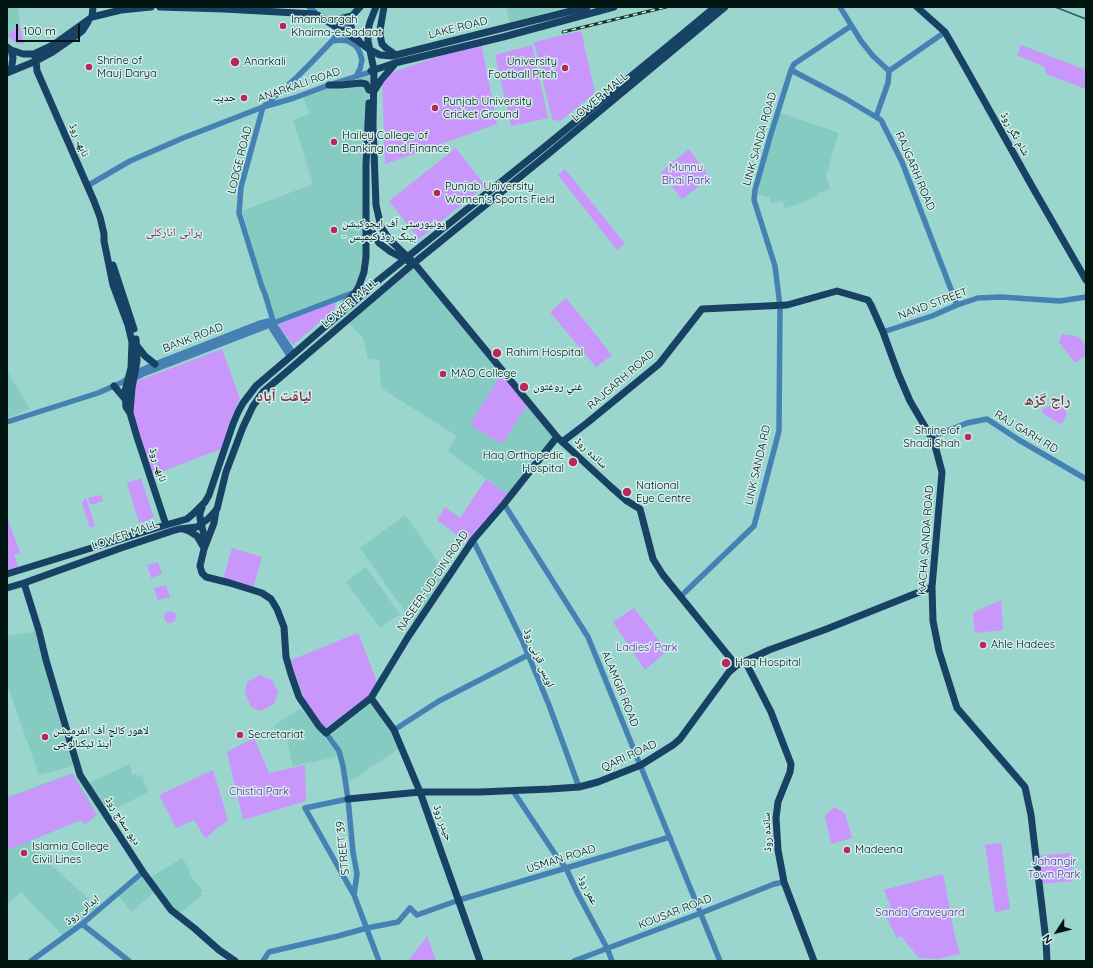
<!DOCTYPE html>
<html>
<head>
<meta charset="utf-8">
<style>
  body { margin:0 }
  #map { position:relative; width:1093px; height:968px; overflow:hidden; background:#9ad5ce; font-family:Quicksand,sans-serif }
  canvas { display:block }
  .frame { position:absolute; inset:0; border:8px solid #001412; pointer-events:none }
  .north { position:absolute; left:1037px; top:912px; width:40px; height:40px; -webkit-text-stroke:3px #d2efeb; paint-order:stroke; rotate:234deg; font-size:11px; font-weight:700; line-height:16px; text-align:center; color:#001412 }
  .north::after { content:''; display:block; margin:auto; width:14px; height:18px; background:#001412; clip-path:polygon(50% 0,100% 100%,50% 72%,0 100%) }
  .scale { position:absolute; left:16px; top:24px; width:64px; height:18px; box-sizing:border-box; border:2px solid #001412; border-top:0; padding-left:5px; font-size:12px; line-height:14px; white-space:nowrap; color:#001412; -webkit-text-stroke:3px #d2efeb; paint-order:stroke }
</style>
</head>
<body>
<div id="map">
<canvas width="1093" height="968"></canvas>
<div class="frame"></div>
<div class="north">N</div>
<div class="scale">100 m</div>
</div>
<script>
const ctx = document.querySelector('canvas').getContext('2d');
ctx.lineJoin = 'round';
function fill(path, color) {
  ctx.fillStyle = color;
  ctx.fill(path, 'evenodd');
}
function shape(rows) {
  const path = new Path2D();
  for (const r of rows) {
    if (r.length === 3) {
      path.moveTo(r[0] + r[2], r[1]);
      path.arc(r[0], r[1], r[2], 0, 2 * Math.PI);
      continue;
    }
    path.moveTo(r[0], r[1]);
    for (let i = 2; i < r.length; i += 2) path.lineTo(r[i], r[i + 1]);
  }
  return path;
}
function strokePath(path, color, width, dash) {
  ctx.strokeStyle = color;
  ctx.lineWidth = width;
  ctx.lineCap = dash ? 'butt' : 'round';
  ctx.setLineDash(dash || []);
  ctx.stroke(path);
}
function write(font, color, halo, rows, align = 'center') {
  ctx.font = font + ' Quicksand,"Noto Naskh Arabic",sans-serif';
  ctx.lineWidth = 3;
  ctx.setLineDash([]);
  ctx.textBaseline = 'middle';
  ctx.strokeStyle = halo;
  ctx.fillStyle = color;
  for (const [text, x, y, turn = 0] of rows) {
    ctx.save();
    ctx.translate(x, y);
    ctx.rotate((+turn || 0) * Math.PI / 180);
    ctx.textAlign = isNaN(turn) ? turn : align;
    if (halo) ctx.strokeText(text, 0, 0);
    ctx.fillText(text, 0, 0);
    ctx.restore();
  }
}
const built = shape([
  [7,7,18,7,20,21,7,37],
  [305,7,361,7,338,31],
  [506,7,564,7,510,23],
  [370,72,366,165,366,257,355,291,274,319,242,211,313,184,293,120,309,114,303,96],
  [778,112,839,133,826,175,830,189,817,194,818,196,785,209,782,201,771,204,769,197,755,194],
  [414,263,557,437,510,496,448,451,457,436,381,388,379,360,368,359,363,338,346,320],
  [7,371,30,409,7,418],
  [405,515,448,576,415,626,360,548],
  [366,567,400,614,380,628,346,582],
  [39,631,43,661,73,766,39,775,7,684,7,636],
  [371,698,401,747,346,784,342,759,332,733],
  [300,708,338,754,338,756,336,757,293,766,287,739,280,741,274,726],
  [130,764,132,775,137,774,138,777,142,775,148,792,105,814,85,785],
  [73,773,83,789,97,815,84,825,81,820,30,841,51,865,100,909,64,937,21,892,7,905,7,797],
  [182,858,191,872,189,874,203,891,200,893,202,896,177,915,156,890,132,912,117,894,143,872,148,879]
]);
const green = shape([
  [19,24,24,44,17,44,8,36],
  [581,31,595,93,564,118,560,121,554,120,552,119,534,42],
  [481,42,497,124,385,164,382,76],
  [532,45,548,118,511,126,495,55],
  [1021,45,1086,70,1086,89,1046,74,1045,67,1017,55],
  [456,148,485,186,419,239,389,201],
  [689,149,710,178,682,199,661,172],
  [565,169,625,244,617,250,558,175],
  [566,298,612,355,596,367,550,312],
  [336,301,334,310,293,345,278,325],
  [1062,334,1076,336,1080,338,1086,347,1086,355,1075,363,1059,342],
  [222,349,240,399,236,406,230,421,221,449,150,476,133,413,135,382],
  [503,371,529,402,502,444,470,425],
  [1058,401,1067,413,1062,425,1042,413,1042,410],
  [141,478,154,518,139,523,127,483],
  [486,479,510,496,470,544,437,520,445,507,460,518],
  [99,495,102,497,103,501,90,505,88,498],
  [86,498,95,526,90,528,82,504,82,502],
  [7,517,20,553,14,555,19,569,7,572],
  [232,548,262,557,253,588,223,579],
  [158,562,162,574,151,578,147,565],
  [166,585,170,597,158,600,154,588],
  [1001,600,1003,630,975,633,973,613],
  [634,608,667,651,645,670,613,622],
  [170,617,6],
  [358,633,377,682,372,694,325,728,306,703,294,672,291,660],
  [260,675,272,680,278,692,274,704,261,711,251,707,245,692,247,682],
  [254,738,269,773,305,765,306,801,243,820,227,752],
  [213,770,228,820,205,838,194,820,176,828,159,795],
  [72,774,97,815,84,825,81,820,7,850,7,798],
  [834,807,845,813,852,838,831,844,825,816],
  [1001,843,1010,909,995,912,985,845],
  [1071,853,1073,881,1039,884,1036,856],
  [943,874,954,932,960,954,938,959,919,958,901,936,897,938,882,909,891,907,884,890],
  [427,936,436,961,408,961]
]);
const stream = shape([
  [1055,7,1086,19]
]);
const minor = shape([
  [309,7,314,11,315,14],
  [840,7,861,41,873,56,889,71],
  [332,41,339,40,348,41,355,45,358,49,360,53,362,60,360,69,356,76],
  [791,70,846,99,881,120,902,162,957,305],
  [265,105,296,78,311,63,332,41,351,17],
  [263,107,241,187,239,213,262,287,265,294,274,324,294,354],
  [876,117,888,83,889,71,945,32],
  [87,186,130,161,183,138,263,107,294,98,329,85,370,72],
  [269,322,272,329,290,357],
  [883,332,932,316,957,305,978,298,1001,297,1060,301,1086,297],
  [133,379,143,374,270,325,276,322,368,287],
  [7,422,98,393,123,382,135,373,155,364,260,323,269,321,274,322],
  [931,437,967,423,987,419,1019,440,1086,479],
  [504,504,588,637,720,961],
  [473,540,522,640,549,705,579,787],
  [680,597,754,526,779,431,780,306,775,266,754,200,755,190,770,137,791,70,794,64,851,26],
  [394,730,439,701,528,655],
  [326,733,339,751,343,766,348,799,353,852,357,874,354,895],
  [513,791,557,857,566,868,578,894,607,948,612,961],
  [348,799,305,808,354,895,379,961],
  [82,924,129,961],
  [31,961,82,924,143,872],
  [263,961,269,952,338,936,367,928,398,922,410,908,417,915,459,900,670,837],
  [574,961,701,913,774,884,784,882]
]);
const major = shape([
  [160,7,224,9,315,14,319,16,355,39,370,50,380,55,392,56,587,7],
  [376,7,370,22,368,30,368,41,374,70,373,125,376,205,381,227,389,239,414,263,557,437,611,487,627,501,640,509,653,559,663,575,731,659,737,665],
  [384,7,380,30,380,35,382,44,386,48,396,55],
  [917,7,945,32,964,65,1033,188,1086,280],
  [92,17,93,7],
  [330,23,343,18,352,16],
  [359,41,352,30,350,23,352,16,360,7],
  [7,47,11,50,23,54,34,54,53,45,92,17,121,10,151,7],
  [11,50,13,58,11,71],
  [34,54,36,61,37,71,94,201,100,217,104,234,104,241,113,285,128,325,132,342,131,368,125,391,126,407,130,413,137,437,166,525],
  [371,71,395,63,503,37,614,7],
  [7,73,36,61,51,53,77,35,83,30,88,22],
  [329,85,341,85,361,83,366,84,369,90],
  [374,91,381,80,394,65],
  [367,223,379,243,391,252,408,261],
  [113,265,134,329],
  [342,307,355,293,359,286,364,272,366,257,366,165,369,103],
  [137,346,145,356,155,364],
  [114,386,125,399],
  [130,412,132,388,137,361,136,339],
  [562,442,587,423,659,364,702,309,787,305,837,291,868,300,871,305,883,332,898,373,910,401,934,442,942,472,932,587,933,621,939,651,957,708,1025,787,1031,815,1046,941,1047,961],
  [202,508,200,513,200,519,204,535,205,544],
  [216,510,214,523,204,549,200,566,202,573,206,577,230,583,262,593,271,599,277,609,284,627,286,657,291,674,299,697,319,726,326,733,371,698,408,637,473,540,504,504,557,437],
  [183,529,189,531,197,536,204,548],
  [7,574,166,525,187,519,193,514,205,502,209,495,233,424,238,412,243,403,256,386,290,357,380,279,542,149,674,41,715,7],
  [24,583,39,631,46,660,80,775,143,872,171,910,194,928,219,950,235,961],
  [7,588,24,583,121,548,172,531,179,529,197,527,209,518,217,509,226,472,243,427,253,406,263,392,414,263,547,155,725,7],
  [745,661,771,712,791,764,790,772,778,802,776,818,778,850,784,882,814,961],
  [371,698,394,730,420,792,480,961],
  [348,799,420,792,480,792,550,789,579,787,598,782,641,765,673,745,680,739,729,672,737,665,769,650,824,630,932,587]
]);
const rail = shape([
  [563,32,666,7]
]);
const markers = [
  [283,26,4,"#b82959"],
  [235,62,5,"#b82959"],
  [89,67,4,"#b82959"],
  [565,68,4,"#b82959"],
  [244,98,4,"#b82959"],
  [435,108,4,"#b82959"],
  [334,142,4,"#b82959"],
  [437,193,4,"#b82959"],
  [334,230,4,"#b82959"],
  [497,353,5,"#b82959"],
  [443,374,4,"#b82959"],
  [524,387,5,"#b82959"],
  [968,437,4,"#b82959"],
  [573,462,5,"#b82959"],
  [627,492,5,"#b82959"],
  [983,645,4,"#b82959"],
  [726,663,5,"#b82959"],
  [240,735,4,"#b82959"],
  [45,737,4,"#b82959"],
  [847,850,4,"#b82959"],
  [24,853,4,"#b82959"]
];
const poiNames = [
  ["Imambargah",291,20],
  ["Khaima-e-Sadaat",291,33],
  ["Shrine of",97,61],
  ["Mauj Darya",97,74],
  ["Anarkali",244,62],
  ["University",557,62,"right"],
  ["Football Pitch",557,75,"right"],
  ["حدیبہ",236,98,"right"],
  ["Punjab University",443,102],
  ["Cricket Ground",443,115],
  ["Hailey College of",342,136],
  ["Banking and Finance",342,149],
  ["Punjab University",445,187],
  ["Women's Sports Field",445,200],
  ["یونیورسٹی آف ایجوکیشن",342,224],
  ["- بینک روڈ کیمپس",342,237],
  ["Rahim Hospital",506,353],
  ["MAO College",451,374],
  ["غني روغتون",533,387],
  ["Shrine of",960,431,"right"],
  ["Shadi Shah",960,444,"right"],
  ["Haq Orthopedic",564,456,"right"],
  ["Hospital",564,469,"right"],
  ["National",636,486],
  ["Eye Centre",636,499],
  ["Ahle Hadees",991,645],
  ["Haq Hospital",735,663],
  ["لاھور کالج آف انفرمیشن",53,731],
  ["اینڈ ٹیکنالوجی",53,744],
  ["Secretariat",248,735],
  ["Islamia College",32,847],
  ["Civil Lines",32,860],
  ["Madeena",855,850]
];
const streetNames = [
  ["LAKE ROAD",458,28,-14],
  ["ANARKALI ROAD",299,85,-19],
  ["LOWER MALL",600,97,-40],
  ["شام نگر روڈ",1015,134,61],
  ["LINK SANDA ROAD",760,139,-74],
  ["نابھہ روڈ",79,140,67],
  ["LODGE ROAD",240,160,-76],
  ["RAJGARH ROAD",915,171,67],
  ["LOWER MALL",350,303,-40],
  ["NAND STREET",933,304,-20],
  ["BANK ROAD",193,338,-21],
  ["RAJGARH ROAD",621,380,-41],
  ["RAJ GARH RD",1026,432,31],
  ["ساندہ روڈ",591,453,43],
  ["نابھہ روڈ",158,465,72],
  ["LINK SANDA RD",758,465,-77],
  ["LOWER MALL",125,535,-19],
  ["KACHA SANDA ROAD",926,540,-86],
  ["NASEER-UD-DIN ROAD",433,581,-56],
  ["اویس قرنی روڈ",539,658,67],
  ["ALAMGIR ROAD",620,689,68],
  ["QARI ROAD",629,756,-25],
  ["دیو سماج روڈ",123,821,57],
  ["حیدر روڈ",443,823,70],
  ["ساندہ روڈ",767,832,-92],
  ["STREET 39",343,848,-96],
  ["USMAN ROAD",561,859,-17],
  ["عمر روڈ",588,890,63],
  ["ابدالی روڈ",82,910,-39],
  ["KOUSAR ROAD",675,912,-21]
];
const parkNames = [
  ["Munnu",686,168],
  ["Bhai Park",686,181],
  ["Ladies' Park",647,648],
  ["Chistia Park",259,792],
  ["Jahangir",1054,862],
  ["Town Park",1054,875],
  ["Sanda Graveyard",920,913]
];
const neighbourhoodNames = [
  ["پرانی انارکلی",174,232]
];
const districtNames = [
  ["لیاقت آباد",284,396],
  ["راج گڑھ",1047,400]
];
fill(built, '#85cbc2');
fill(green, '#c996fc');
strokePath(stream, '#2d5e59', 1.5);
strokePath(minor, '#4681b4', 5.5);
strokePath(major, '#184264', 7);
strokePath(rail, '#1a3431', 3);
strokePath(rail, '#d2efeb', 1.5, [4.5]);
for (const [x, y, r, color] of markers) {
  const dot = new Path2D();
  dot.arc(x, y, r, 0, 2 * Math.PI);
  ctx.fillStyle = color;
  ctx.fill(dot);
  strokePath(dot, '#d2efeb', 1.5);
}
write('11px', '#001412', '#d2efeb', poiNames, 'left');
write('11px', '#001412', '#d2efeb', streetNames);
write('11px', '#6b20a0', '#d2efeb', parkNames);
write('12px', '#7d3648', '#d2efeb', neighbourhoodNames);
write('bold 15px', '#7d3648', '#d2efeb', districtNames);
</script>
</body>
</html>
